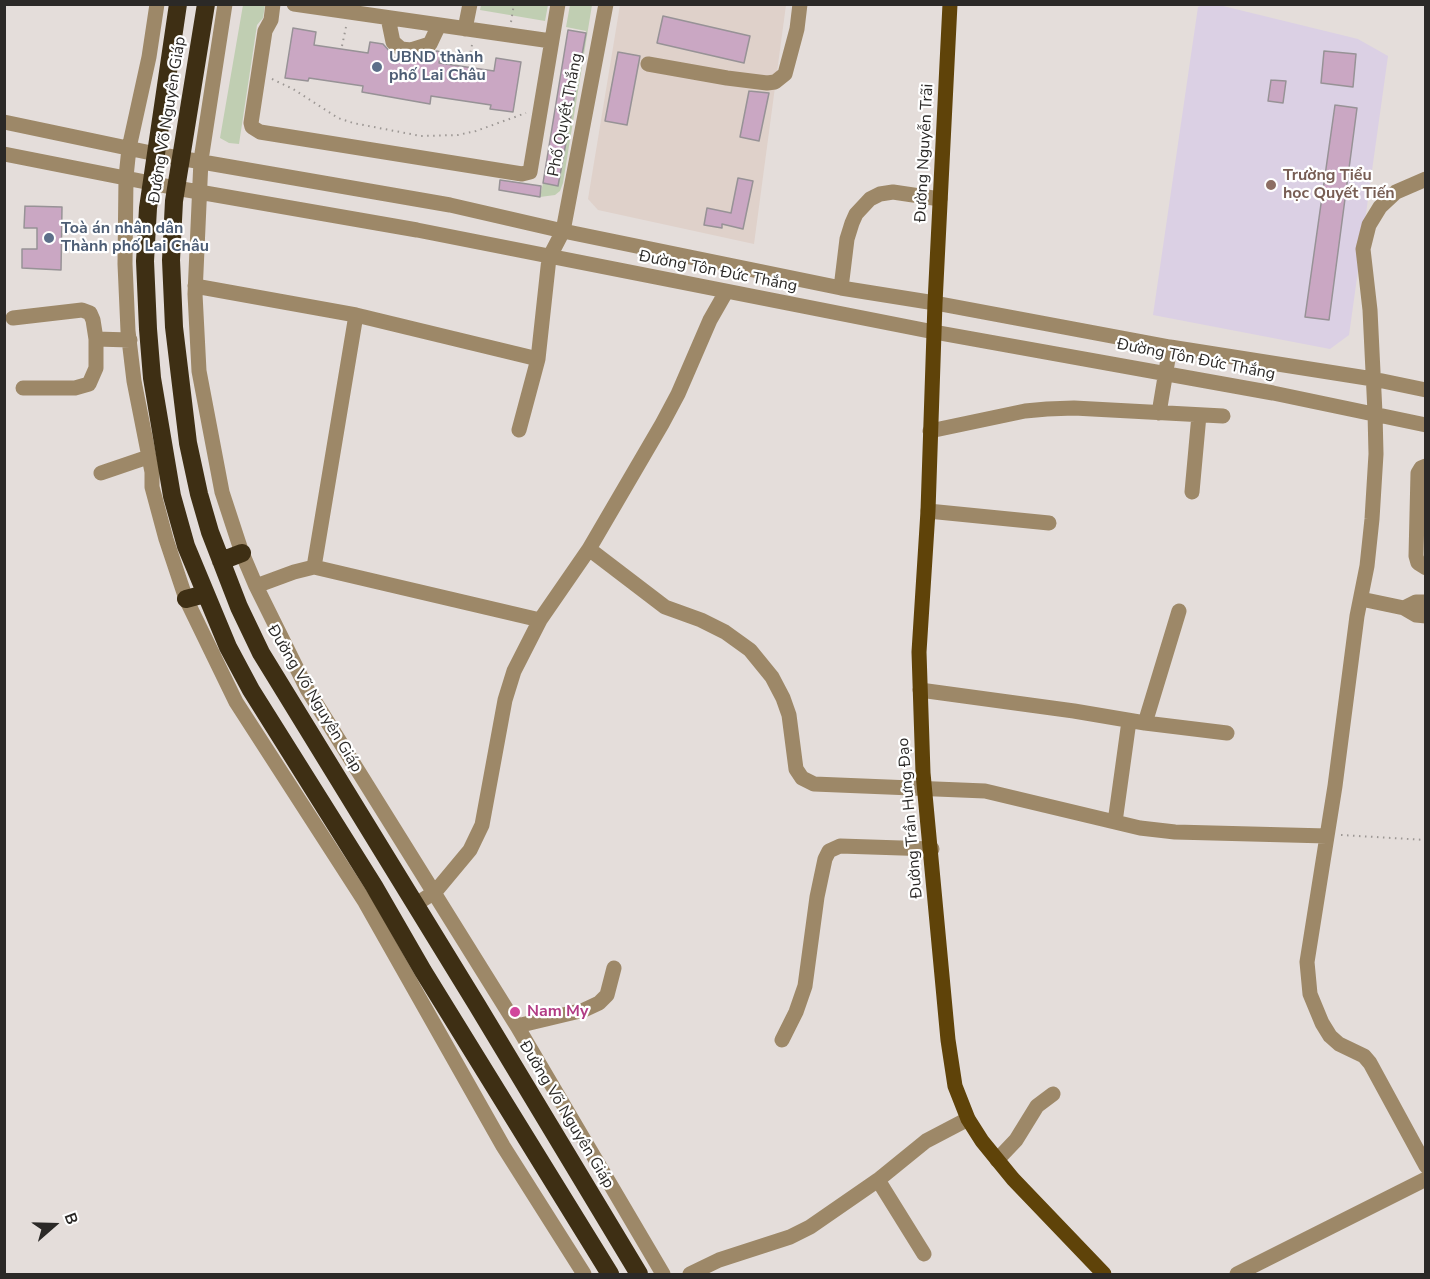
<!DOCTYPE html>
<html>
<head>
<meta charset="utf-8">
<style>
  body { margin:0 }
  #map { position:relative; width:1430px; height:1279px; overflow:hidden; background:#e4ddda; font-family:"Nunito Sans",sans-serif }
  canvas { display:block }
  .frame { position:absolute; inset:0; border:6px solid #2b2927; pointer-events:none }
  .north { position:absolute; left:24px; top:1195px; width:60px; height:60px; -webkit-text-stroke:4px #fff; paint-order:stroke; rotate:70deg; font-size:16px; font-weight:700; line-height:24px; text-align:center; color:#2b2927 }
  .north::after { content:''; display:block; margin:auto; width:21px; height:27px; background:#2b2927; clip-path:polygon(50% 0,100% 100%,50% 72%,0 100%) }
</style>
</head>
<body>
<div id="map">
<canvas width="1430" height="1279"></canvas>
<div class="frame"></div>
<div class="north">B</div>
</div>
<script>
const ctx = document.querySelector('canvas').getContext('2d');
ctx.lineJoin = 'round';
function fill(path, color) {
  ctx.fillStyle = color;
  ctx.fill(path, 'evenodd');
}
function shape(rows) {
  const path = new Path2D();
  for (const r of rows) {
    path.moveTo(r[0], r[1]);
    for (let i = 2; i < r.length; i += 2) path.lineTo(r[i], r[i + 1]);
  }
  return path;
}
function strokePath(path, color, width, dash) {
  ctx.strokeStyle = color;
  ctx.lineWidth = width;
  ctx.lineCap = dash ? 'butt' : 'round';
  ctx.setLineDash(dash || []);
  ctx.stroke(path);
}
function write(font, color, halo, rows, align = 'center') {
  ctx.font = font + ' "Nunito Sans",sans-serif';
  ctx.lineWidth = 4.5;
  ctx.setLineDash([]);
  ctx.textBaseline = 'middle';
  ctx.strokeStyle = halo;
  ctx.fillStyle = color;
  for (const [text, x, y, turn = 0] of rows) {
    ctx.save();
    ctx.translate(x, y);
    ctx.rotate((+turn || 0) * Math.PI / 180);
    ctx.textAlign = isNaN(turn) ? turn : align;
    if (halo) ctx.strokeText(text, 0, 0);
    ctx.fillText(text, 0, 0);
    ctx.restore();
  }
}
const built = shape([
  [620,5,786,5,754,244,598,210,588,199]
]);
const education = shape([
  [1203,5,1219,5,1358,39,1388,56,1349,335,1330,349,1153,315,1198,7]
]);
const green = shape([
  [243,5,265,5,263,18,257,25,239,144,229,143,220,138],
  [481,5,481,4,548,5,545,21,480,10],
  [570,5,592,5,563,183,560,191,555,195,540,197,543,183,558,186,586,31,566,27]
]);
const building = shape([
  [663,16,750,36,744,63,657,43,663,16],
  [293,28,316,32,314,45,368,53,370,42,383,44,392,54,391,56,400,59,417,61,418,58,437,51,441,52,439,63,494,71,496,58,521,62,513,112,490,109,491,105,431,96,430,104,362,92,363,86,309,78,308,81,285,78,293,28],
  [568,30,586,33,558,186,543,183,568,30],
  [1324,51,1356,54,1353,87,1321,83,1324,51],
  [618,52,640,56,627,125,605,121,618,52],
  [1271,80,1286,81,1283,103,1268,101,1271,80],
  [749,91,769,93,759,141,740,137,749,91],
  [1335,105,1357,108,1329,320,1305,317,1335,105],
  [738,178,753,181,743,229,722,224,722,228,704,225,707,208,731,213,738,178],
  [500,180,541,186,540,197,499,190,500,180],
  [25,206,62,207,61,270,22,268,22,249,37,249,37,228,24,228,25,206]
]);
const path = shape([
  [511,22,514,4],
  [342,46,346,27],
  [468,64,472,45],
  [272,79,293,89,338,118,353,123,421,136,458,135,476,131,526,113],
  [1341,835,1426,840]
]);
const minor = shape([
  [157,4,149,57,129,148,126,177,125,264,128,331,134,381,152,472,152,487,166,539,186,599,236,702,365,902,503,1146,584,1274],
  [225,4,201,160,195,294,199,371,222,492,242,553,256,586,307,689,517,1026,663,1274],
  [273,4,271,20,265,31,251,123,252,127,260,132,522,174,530,172,558,4],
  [294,4,551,41],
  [388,18,393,42,401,49,411,50,430,44,439,25],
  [465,29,470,4],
  [648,64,727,78,767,83,775,82,785,74,797,29,800,4],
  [4,122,156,154,450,205,563,231,841,288,935,303,1170,347,1373,379,1426,390],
  [4,154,176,188,417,230,934,332,1273,393,1426,425],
  [1426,179,1396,192,1380,207,1369,225,1363,249,1370,310,1375,413,1376,454,1372,519,1367,566,1357,616,1335,786,1307,962,1310,994,1322,1023,1330,1036,1339,1044,1364,1056,1370,1063,1426,1166],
  [195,286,356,315,538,359],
  [841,288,847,239,852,223,856,214,870,199,880,194,893,192,940,199],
  [13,318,82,310,90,313,93,320,96,339,130,340],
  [23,388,75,388,89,384,96,368,96,339],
  [1159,413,1170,347],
  [519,430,538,359,549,258,563,231,606,4],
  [930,431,1025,411,1047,409,1074,408,1223,416],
  [1426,466,1421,468,1418,473,1416,556,1418,563,1426,568],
  [101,473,148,457],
  [1192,492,1199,415],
  [928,511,1049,523],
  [589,549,665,607,701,620,725,632,750,650,772,677,783,698,789,715,796,769,802,778,814,784,985,791,1140,828,1175,832,1327,836],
  [314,567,356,315],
  [256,586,294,572,314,567,540,620],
  [1361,599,1404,608,1416,615,1426,616],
  [1404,608,1416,602,1426,602],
  [920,690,1074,711,1145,723,1227,733],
  [1145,723,1179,611],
  [1115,822,1129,721],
  [416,904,435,892,470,850,482,825,505,700,514,671,540,620,589,549,662,424,678,394,710,320,726,292],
  [517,1026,584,1010,599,1003,607,995,614,968],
  [782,1040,796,1012,805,986,817,897,825,859,829,851,840,846,932,849],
  [997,1160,1016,1140,1037,1106,1053,1094],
  [878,1180,924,1254],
  [690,1274,719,1260,790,1237,810,1227,878,1180,926,1141,968,1119],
  [1237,1274,1426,1179]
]);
const major = shape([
  [950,4,935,303,928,511,919,652,923,773,948,1040,955,1086,968,1119,982,1141,1013,1179,1104,1274]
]);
const highway = shape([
  [178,4,148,208,145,261,148,329,152,378,172,496,186,546,228,647,251,690,374,886,423,971,610,1274],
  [206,4,174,201,171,260,174,327,188,443,199,494,210,532,239,607,261,653,477,1005,639,1274],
  [221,561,242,553],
  [186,599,205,594]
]);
const markers = [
  [377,67,6,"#5c6f8a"],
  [1271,185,6,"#8d6e63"],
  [49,238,6,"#5c6f8a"],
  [515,1012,6,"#d1479c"]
];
const serviceNames = [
  ["UBND thành",389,58],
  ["phố Lai Châu",389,76],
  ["Toà án nhân dân",61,229],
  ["Thành phố Lai Châu",61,247]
];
const streetNames = [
  ["Phố Quyết Thắng",566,115,-79],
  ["Đường Võ Nguyên Giáp",168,120,-81],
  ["Đường Nguyễn Trãi",925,153,-87],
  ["Đường Tôn Đức Thắng",718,272,11],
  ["Đường Tôn Đức Thắng",1196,360,11],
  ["Đường Võ Nguyên Giáp",314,699,59],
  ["Đường Trần Hưng Đạo",911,818,-95],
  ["Đường Võ Nguyên Giáp",566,1115,59]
];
const educationNames = [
  ["Trường Tiểu",1283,176],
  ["học Quyết Tiến",1283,194]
];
const hotelNames = [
  ["Nam My",527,1012]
];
fill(built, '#dfd1ca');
fill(education, '#dbd0e4');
fill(green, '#c0ceb2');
fill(building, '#caa7c3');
strokePath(building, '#979296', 1.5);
strokePath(path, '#9c9794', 2, [1.5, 4.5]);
strokePath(minor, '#9d8868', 15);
strokePath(major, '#5f4309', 15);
strokePath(highway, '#3e2f14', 18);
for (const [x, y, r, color] of markers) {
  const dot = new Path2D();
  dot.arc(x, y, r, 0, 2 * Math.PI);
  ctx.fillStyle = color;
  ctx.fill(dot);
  strokePath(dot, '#fff', 2);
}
write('bold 16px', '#4e5e75', '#fff', serviceNames, 'left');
write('16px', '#2b2927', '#fff', streetNames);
write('bold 16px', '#785e54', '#fff', educationNames, 'left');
write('bold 16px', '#b23c85', '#fff', hotelNames, 'left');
</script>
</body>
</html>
